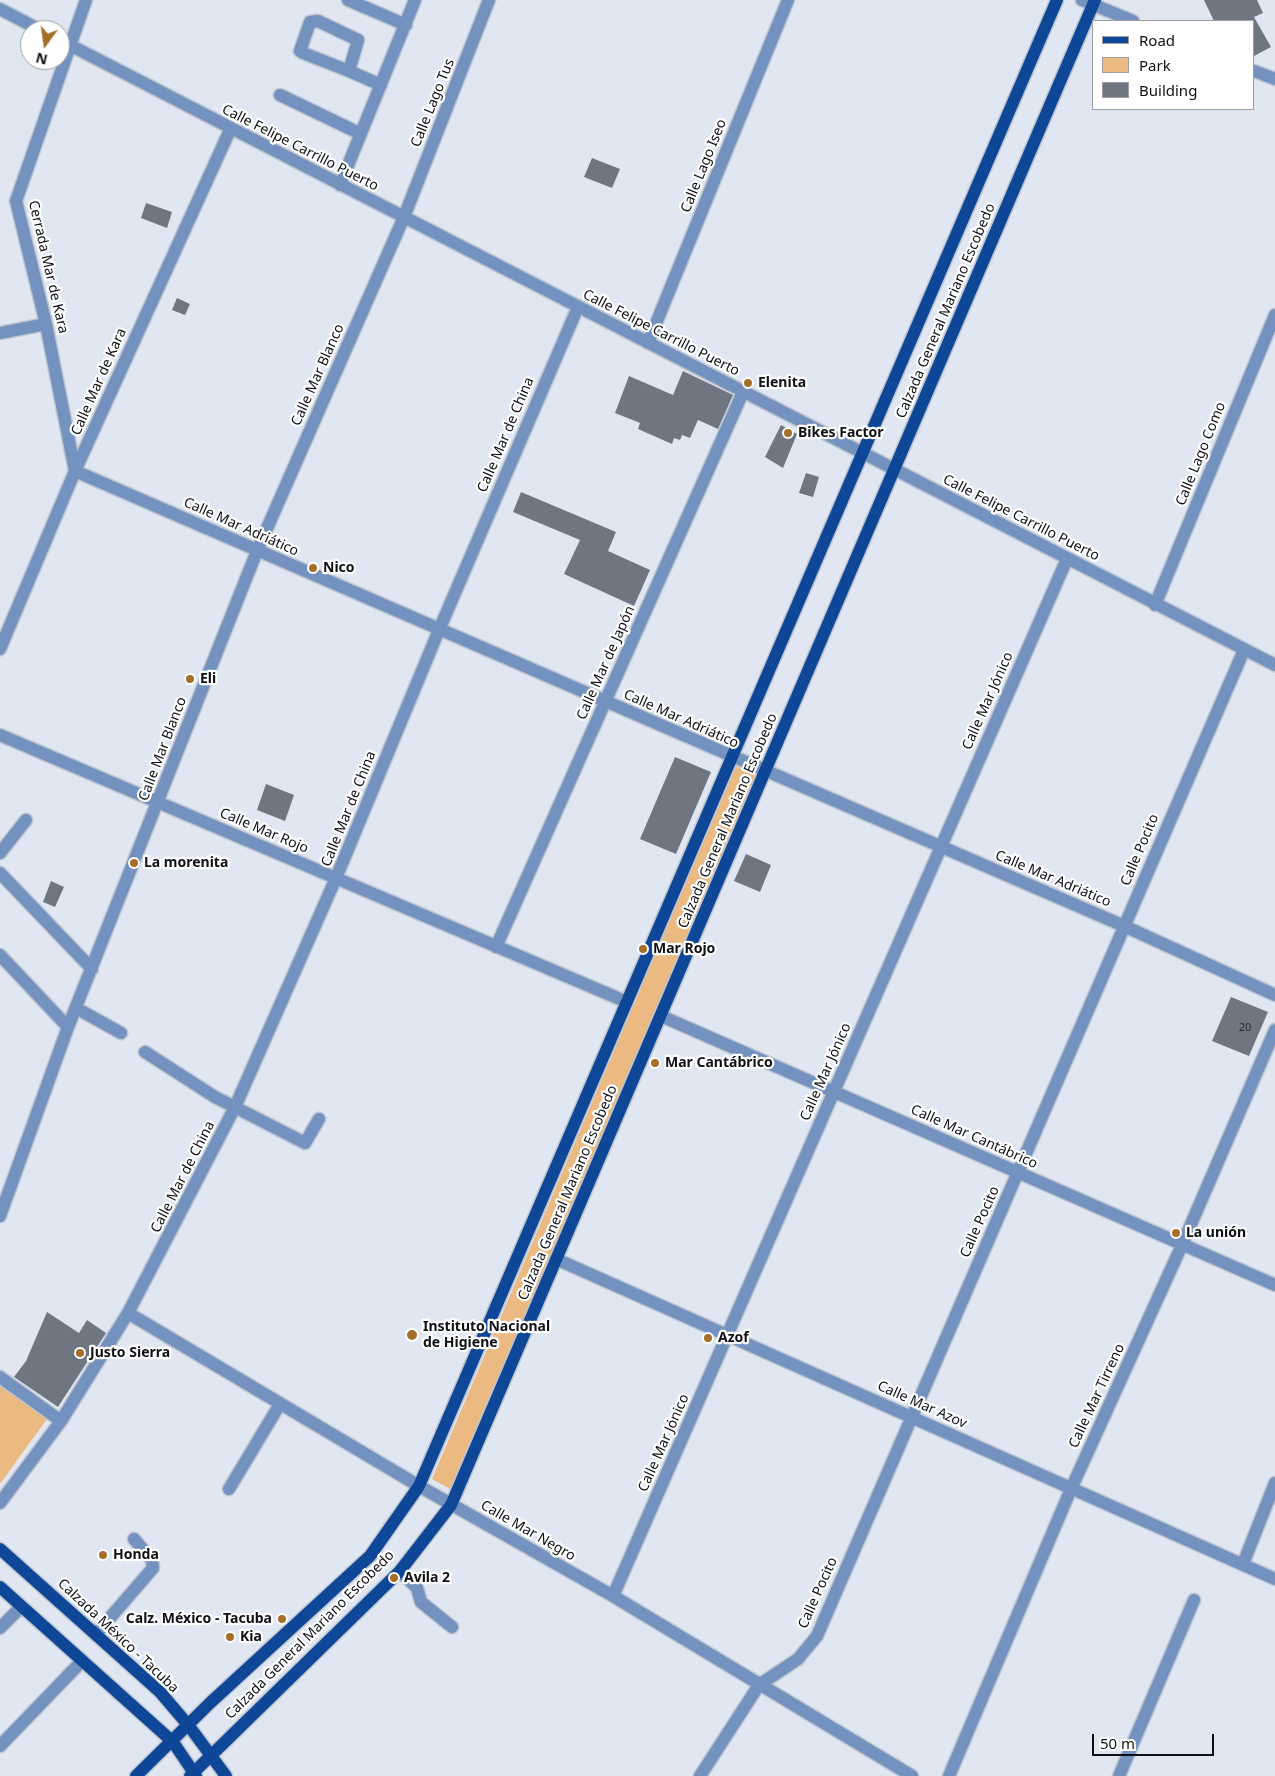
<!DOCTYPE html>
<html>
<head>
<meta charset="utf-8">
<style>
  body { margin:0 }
  #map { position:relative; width:1275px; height:1776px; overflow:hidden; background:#e0e7f3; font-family:"Noto Sans",sans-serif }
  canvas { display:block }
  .legend { position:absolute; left:1092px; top:20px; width:162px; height:90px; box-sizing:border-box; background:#fff; border:1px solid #9f9fa1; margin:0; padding:6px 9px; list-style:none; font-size:15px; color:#0e1014 }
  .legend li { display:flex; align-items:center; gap:10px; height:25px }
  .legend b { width:25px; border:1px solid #9f9fa1 }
  .north { position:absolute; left:20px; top:20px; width:50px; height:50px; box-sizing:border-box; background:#fff; border:1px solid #9f9fa1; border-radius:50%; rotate:194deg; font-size:14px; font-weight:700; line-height:20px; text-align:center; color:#0e1014 }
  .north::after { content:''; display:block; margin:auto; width:18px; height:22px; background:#a56f29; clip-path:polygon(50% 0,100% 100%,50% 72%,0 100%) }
  .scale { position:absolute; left:1092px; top:1734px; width:122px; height:22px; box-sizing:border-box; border:2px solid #0e1014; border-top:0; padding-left:6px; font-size:15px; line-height:18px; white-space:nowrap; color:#0e1014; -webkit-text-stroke:4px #fff; paint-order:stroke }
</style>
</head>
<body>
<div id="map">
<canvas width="1275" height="1776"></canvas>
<ul class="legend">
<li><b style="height:6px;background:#0e4797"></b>Road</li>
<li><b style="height:14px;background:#ebba83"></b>Park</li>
<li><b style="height:14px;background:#707681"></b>Building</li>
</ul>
<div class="north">N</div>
<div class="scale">50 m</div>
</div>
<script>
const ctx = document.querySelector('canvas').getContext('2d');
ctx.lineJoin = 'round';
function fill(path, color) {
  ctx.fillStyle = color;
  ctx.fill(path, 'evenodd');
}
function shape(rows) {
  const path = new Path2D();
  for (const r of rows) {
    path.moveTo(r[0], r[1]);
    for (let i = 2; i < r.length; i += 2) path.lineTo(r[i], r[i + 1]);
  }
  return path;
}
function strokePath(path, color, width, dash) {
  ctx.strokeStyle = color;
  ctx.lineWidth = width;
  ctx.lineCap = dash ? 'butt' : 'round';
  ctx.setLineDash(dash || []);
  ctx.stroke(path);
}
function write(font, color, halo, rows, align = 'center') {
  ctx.font = font + ' "Noto Sans",sans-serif';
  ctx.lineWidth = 4.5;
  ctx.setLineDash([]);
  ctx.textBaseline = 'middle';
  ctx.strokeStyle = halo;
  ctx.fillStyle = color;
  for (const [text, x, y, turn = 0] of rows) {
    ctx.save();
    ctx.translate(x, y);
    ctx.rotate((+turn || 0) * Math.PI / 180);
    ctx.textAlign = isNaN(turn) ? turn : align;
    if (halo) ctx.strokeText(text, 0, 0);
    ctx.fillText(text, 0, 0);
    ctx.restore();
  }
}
const green = shape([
  [735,766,758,776,452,1490,432,1479],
  [0,1386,47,1419,0,1484]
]);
const building = shape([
  [1204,0,1257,0,1263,13,1254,17,1271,47,1254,56,1254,21,1214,21],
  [592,158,620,169,612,188,584,177],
  [146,203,172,212,167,228,141,218],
  [177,298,190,304,185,315,172,310],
  [683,371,733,395,718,429,698,420,690,438,682,435,680,440,674,438,672,444,638,429,640,423,615,413,629,376,673,395],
  [781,425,797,434,783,468,765,457],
  [806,473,819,477,813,497,799,493],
  [521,492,616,532,608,551,650,570,634,606,564,574,580,540,513,512],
  [675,757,711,772,676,854,640,839],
  [266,784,294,795,285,821,257,810],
  [746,854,771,865,760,892,734,881],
  [51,881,64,887,55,907,43,902],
  [1231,997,1268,1012,1249,1056,1212,1041],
  [47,1312,79,1333,87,1320,106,1333,58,1407,14,1377,26,1361]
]);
const minor = shape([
  [348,0,406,25],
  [1082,0,1133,21],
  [0,9,40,30],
  [60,40,1275,665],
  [349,71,358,40,318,21,310,22,300,51,303,53,349,71,381,85],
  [1254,71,1275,79],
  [280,95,361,134],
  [340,185,415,0],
  [0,333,46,324],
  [648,343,788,0],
  [75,471,1124,926,1275,995],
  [75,471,46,324,16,201,86,0],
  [1155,605,1275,315],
  [0,649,75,471,230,130],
  [0,735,627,1002],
  [0,853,26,820],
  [0,873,92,969],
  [496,947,743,392],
  [0,955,68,1027],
  [76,1008,121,1033],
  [661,1016,1275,1285],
  [145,1052,215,1097,305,1143,319,1119],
  [0,1216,68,1027,257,551,404,217,489,0],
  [556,1259,1275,1579],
  [128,1313,419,1486,613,1596,912,1776],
  [0,1377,61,1421],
  [229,1489,280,1404],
  [0,1503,61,1421,128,1313,235,1107,336,878,439,630,578,307],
  [1243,1564,1275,1483],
  [400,1571,417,1588,421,1602,452,1627],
  [613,1596,1067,559],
  [0,1628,21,1607],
  [96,1634,153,1568,152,1560,134,1539],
  [0,1746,82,1661],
  [700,1776,759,1685,798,1659,817,1636,1244,650],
  [949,1776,1071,1489,1182,1245,1275,1030],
  [1119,1776,1194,1600]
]);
const major = shape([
  [0,1549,160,1692,189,1726,226,1776],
  [0,1587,173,1742,196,1776],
  [136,1776,210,1703,370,1556,419,1486,1057,0],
  [190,1776,400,1571,451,1505,1095,0]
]);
const markers = [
  [748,383,5,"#a56f29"],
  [788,433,5,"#a56f29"],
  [313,568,5,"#a56f29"],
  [190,679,5,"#a56f29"],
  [134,863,5,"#a56f29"],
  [643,949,5,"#a56f29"],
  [655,1063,5,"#a56f29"],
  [1176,1233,5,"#a56f29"],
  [412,1335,6,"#a56f29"],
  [708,1338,5,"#a56f29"],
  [80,1353,5,"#a56f29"],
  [103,1555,5,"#a56f29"],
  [394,1578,5,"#a56f29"],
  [282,1619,5,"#a56f29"],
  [230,1637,5,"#a56f29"]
];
const numberNames = [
  ["20",1245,1028]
];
const streetNames = [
  ["Calle Lago Tus",433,103,-68],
  ["Calle Felipe Carrillo Puerto",300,148,27],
  ["Calle Lago Iseo",704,166,-68],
  ["Cerrada Mar de Kara",48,267,77],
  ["Calzada General Mariano Escobedo",946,311,-67],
  ["Calle Felipe Carrillo Puerto",661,333,27],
  ["Calle Mar Blanco",318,375,-66],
  ["Calle Mar de Kara",99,382,-66],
  ["Calle Mar de China",506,435,-67],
  ["Calle Lago Como",1201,454,-68],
  ["Calle Felipe Carrillo Puerto",1021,518,27],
  ["Calle Mar Adriático",241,527,24],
  ["Calle Mar de Japón",606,663,-66],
  ["Calle Mar Jónico",988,701,-66],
  ["Calle Mar Adriático",681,719,24],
  ["Calle Mar Blanco",163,749,-69],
  ["Calle Mar de China",349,809,-68],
  ["Calzada General Mariano Escobedo",728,821,-67],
  ["Calle Mar Rojo",264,831,23],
  ["Calle Pocito",1140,850,-67],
  ["Calle Mar Adriático",1053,879,23],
  ["Calle Mar Jónico",826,1072,-66],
  ["Calle Mar Cantábrico",974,1137,24],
  ["Calle Mar de China",183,1177,-63],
  ["Calzada General Mariano Escobedo",568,1193,-67],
  ["Calle Pocito",980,1222,-66],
  ["Calle Mar Tirreno",1097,1396,-65],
  ["Calle Mar Azov",922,1405,24],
  ["Calle Mar Jónico",664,1443,-66],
  ["Calle Mar Negro",528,1531,30],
  ["Calle Pocito",818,1593,-66],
  ["Calzada General Mariano Escobedo",310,1635,-45],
  ["Calzada México - Tacuba",118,1636,43]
];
const poiNames = [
  ["Elenita",758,383],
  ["Bikes Factor",798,433],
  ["Nico",323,568],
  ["Eli",200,679],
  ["La morenita",144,863],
  ["Mar Rojo",653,949],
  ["Mar Cantábrico",665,1063],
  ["La unión",1186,1233],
  ["Instituto Nacional",423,1327],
  ["de Higiene",423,1343],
  ["Azof",718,1338],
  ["Justo Sierra",90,1353],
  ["Honda",113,1555],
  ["Avila 2",404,1578],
  ["Calz. México - Tacuba",272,1619,"right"],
  ["Kia",240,1637]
];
fill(green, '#ebba83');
fill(building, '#707681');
strokePath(minor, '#bec5cf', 15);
strokePath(major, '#bec5cf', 15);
strokePath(minor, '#7492bf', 12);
strokePath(major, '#0e4797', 12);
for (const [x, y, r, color] of markers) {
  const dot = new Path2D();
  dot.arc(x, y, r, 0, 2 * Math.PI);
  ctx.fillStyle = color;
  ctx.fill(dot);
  strokePath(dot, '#fff', 2);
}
write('11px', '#262a2f', null, numberNames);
write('14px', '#0e1014', '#fff', streetNames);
write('bold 14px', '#0e1014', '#fff', poiNames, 'left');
</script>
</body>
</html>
